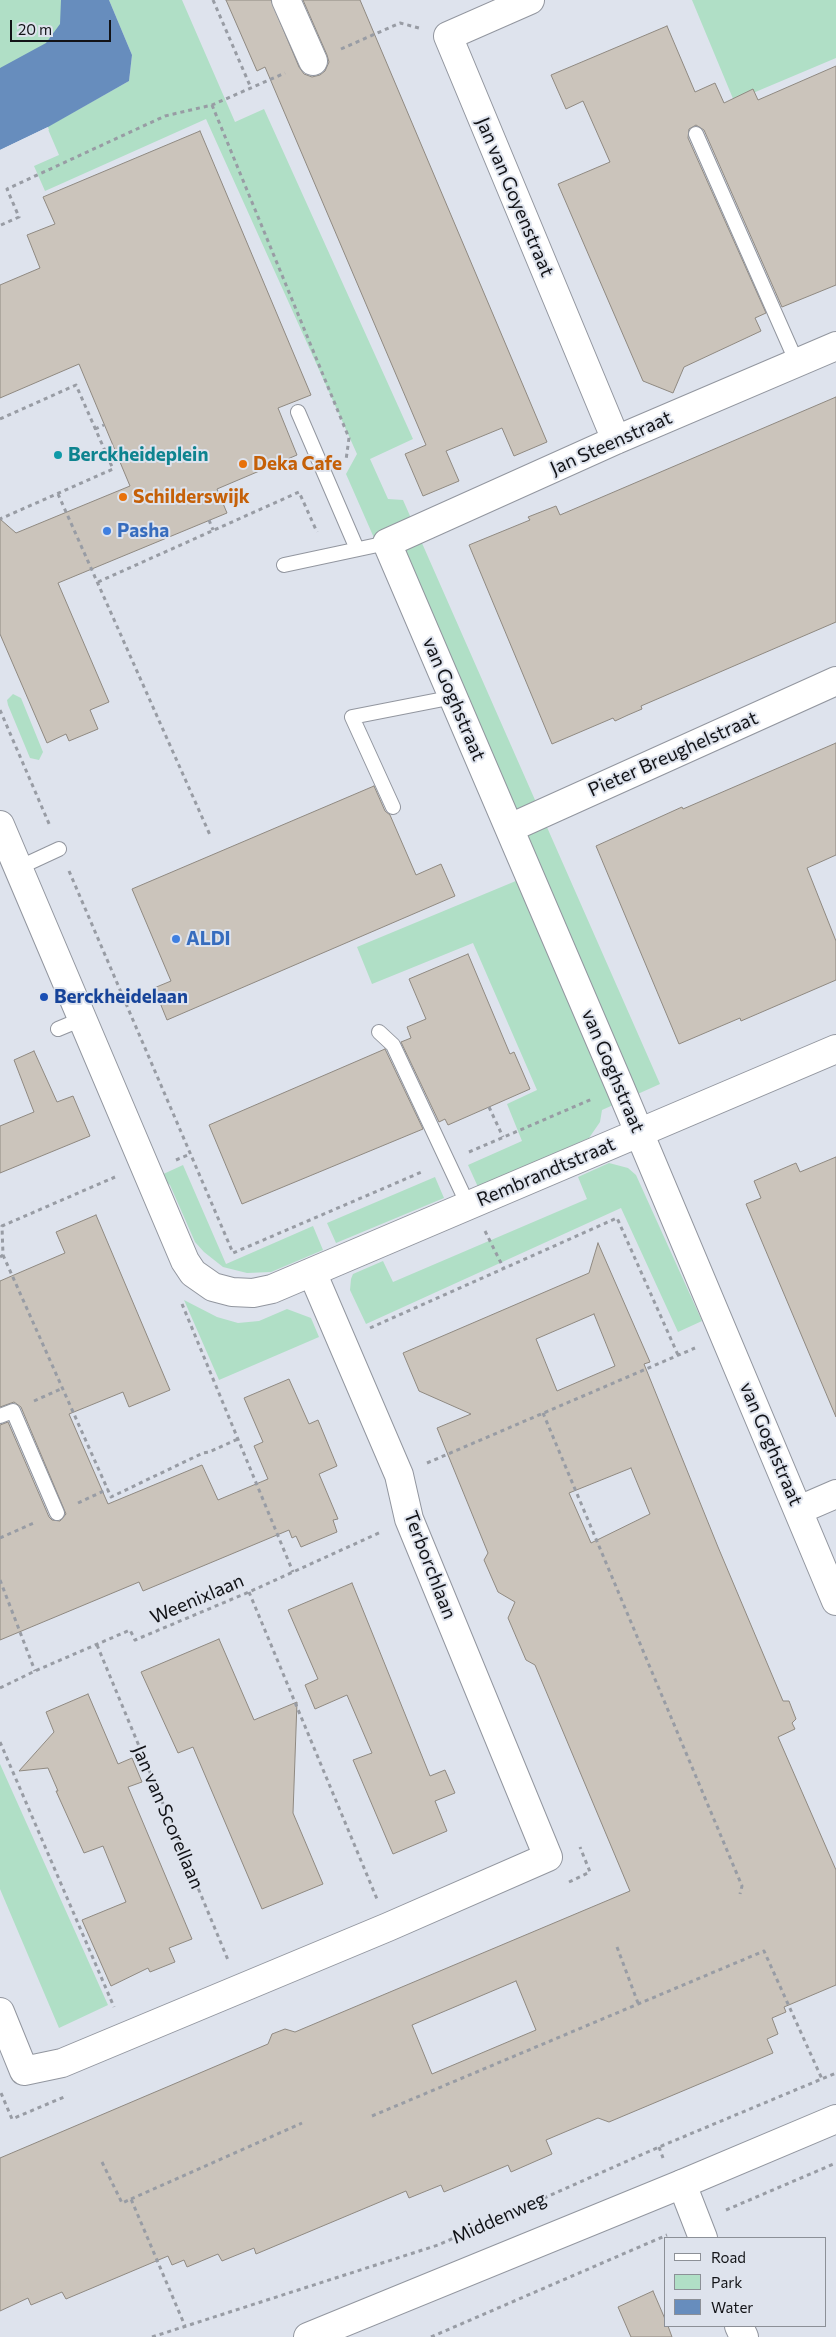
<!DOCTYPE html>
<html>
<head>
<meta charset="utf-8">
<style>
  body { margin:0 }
  #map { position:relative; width:836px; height:2337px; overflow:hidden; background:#dee3ed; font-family:Commissioner,sans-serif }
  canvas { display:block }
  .legend { position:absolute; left:664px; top:2237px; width:162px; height:90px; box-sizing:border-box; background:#dee3ed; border:1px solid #8c9097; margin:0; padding:6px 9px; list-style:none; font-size:15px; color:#121317 }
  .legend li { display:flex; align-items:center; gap:10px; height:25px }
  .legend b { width:25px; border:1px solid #8c9097 }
  .scale { position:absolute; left:10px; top:20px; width:101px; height:22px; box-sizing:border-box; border:2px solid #121317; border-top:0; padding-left:6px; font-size:15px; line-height:18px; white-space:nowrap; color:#121317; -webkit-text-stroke:4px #dee3ed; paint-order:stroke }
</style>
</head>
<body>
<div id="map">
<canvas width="836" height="2337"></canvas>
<ul class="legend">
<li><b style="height:6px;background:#fff"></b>Road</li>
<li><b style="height:14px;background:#b0dfc6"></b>Park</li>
<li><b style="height:14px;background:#678dbd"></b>Water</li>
</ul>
<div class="scale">20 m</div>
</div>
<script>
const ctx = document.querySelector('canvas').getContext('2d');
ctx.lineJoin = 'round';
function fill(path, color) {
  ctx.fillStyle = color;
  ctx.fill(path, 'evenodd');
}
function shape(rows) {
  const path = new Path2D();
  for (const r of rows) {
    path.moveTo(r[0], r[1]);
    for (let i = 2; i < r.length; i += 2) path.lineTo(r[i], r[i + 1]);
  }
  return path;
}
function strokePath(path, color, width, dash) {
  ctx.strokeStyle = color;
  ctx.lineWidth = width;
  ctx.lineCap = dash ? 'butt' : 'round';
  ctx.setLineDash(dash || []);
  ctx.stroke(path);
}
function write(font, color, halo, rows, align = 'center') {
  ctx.font = font + ' Commissioner,sans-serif';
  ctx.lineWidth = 4;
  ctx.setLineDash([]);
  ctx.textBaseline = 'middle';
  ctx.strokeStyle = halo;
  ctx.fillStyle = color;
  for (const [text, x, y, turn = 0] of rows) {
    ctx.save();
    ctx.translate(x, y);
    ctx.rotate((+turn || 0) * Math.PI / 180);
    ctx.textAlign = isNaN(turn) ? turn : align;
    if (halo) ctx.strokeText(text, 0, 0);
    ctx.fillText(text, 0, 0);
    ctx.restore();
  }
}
const green = shape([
  [0,0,80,0,89,23,0,92],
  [109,0,182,0,235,122,264,109,413,439,370,459,388,499,403,500,660,1084,602,1110,600,1122,589,1138,478,1187,468,1165,522,1141,507,1104,537,1090,473,943,372,984,357,947,523,878,346,474,357,454,206,119,45,191,34,166,59,155,47,127,129,81,132,55],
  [692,0,836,0,836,58,734,101],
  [13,694,21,698,43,752,39,760,30,758,8,705,7,700],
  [609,1163,628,1168,636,1175,702,1321,678,1332,621,1208,366,1324,350,1290,351,1279,353,1274,383,1261,393,1282,587,1199,578,1177],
  [183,1165,226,1264,313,1226,323,1250,271,1272,247,1273,223,1267,204,1252,195,1242,170,1185,159,1176],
  [435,1177,444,1198,336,1243,327,1223],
  [184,1300,217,1317,238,1323,259,1321,287,1309,311,1318,319,1337,219,1380],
  [0,1764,108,2005,59,2028,0,1889]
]);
const water = shape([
  [61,0,109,0,132,55,129,81,48,127,0,150,0,68,46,43,60,24]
]);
const pier = shape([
  [48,127,49,130,0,152,0,150]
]);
const building = shape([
  [226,0,271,0,299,67,304,74,312,77,320,75,325,71,329,62,327,55,303,0,360,0,547,442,514,456,502,428,446,451,459,481,423,496,405,454,426,445,265,67,257,71,226,0],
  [667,26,695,92,715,83,724,103,753,89,758,100,836,66,836,285,782,307,704,130,696,125,689,129,688,138,766,313,755,318,761,331,684,367,673,393,643,381,558,184,610,162,583,101,566,109,551,75,667,26],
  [200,131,311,395,278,408,297,455,217,489,227,513,58,583,109,702,90,710,98,729,69,741,66,734,47,743,0,634,0,519,16,533,130,486,79,364,0,398,0,285,40,268,27,235,55,224,43,197,200,131],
  [836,397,836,622,641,706,642,709,628,715,615,721,613,718,552,744,469,545,530,520,528,517,556,506,560,515,836,397],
  [836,743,836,855,807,868,836,941,836,980,741,1021,740,1018,679,1044,596,846,682,807,683,809,836,743],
  [374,786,385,811,390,815,416,875,441,864,455,896,167,1020,154,988,171,981,132,889,374,786],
  [468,954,510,1054,514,1052,530,1089,448,1125,445,1119,439,1122,401,1042,411,1038,407,1027,426,1019,409,979,468,954],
  [385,1049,423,1129,242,1204,209,1125,385,1049],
  [34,1051,57,1102,73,1096,90,1136,0,1173,0,1126,34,1112,14,1060,34,1051],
  [836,1157,836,1417,746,1204,761,1198,754,1181,796,1163,800,1172,836,1157],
  [96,1215,170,1390,129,1407,123,1392,69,1414,108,1504,202,1465,218,1500,268,1479,254,1446,263,1442,244,1398,289,1379,309,1424,318,1420,337,1466,319,1474,338,1519,333,1520,337,1532,301,1547,296,1536,292,1538,289,1530,143,1591,139,1582,0,1640,0,1425,8,1422,49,1517,52,1520,60,1521,66,1514,21,1407,14,1402,0,1407,0,1281,65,1253,56,1232,96,1215],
  [598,1243,650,1362,644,1364,718,1547,783,1701,789,1701,796,1719,792,1723,795,1729,778,1737,836,1870,836,1985,784,2007,786,2012,772,2018,778,2034,767,2039,773,2053,609,2122,598,2118,546,2140,552,2154,511,2172,508,2165,506,2166,444,2192,441,2185,409,2198,406,2191,256,2254,254,2248,222,2261,218,2254,187,2267,184,2260,172,2265,168,2256,66,2299,62,2292,31,2305,28,2298,0,2311,0,2158,268,2044,272,2034,285,2029,295,2032,630,1891,535,1665,526,1660,508,1618,515,1602,498,1592,484,1560,488,1553,437,1428,471,1414,419,1391,403,1353,589,1273,598,1243],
  [594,1314,615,1366,557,1391,536,1339,594,1314],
  [631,1468,650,1514,591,1543,569,1493,631,1468],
  [516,1981,536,2030,432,2074,412,2025,516,1981],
  [352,1583,430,1776,445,1770,455,1793,435,1801,447,1831,393,1854,353,1760,372,1753,347,1695,315,1709,305,1685,318,1679,288,1610,352,1583],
  [219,1639,254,1720,297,1702,293,1813,323,1884,262,1909,193,1747,178,1753,141,1672,219,1639],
  [88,1694,118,1764,132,1758,142,1782,128,1787,192,1939,169,1948,175,1962,150,1972,148,1968,111,1986,82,1920,126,1902,103,1846,84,1853,56,1791,58,1791,48,1768,19,1771,54,1732,46,1712,88,1694],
  [653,2291,665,2319,665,2326,668,2326,672,2337,631,2337,618,2307,653,2291]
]);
const path = shape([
  [213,0,251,88],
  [341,49,400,23,419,28],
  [212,105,349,438,346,460],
  [1,225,19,217,7,189,165,116,212,105,285,73],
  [0,419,76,385,113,469,0,519],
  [95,429,104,425],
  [58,494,210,835],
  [209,520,213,530],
  [98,582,299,492,317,532],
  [0,710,50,826],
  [69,871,233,1253,424,1171],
  [489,1107,503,1137],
  [469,1152,592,1099],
  [176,1160,190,1154],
  [485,1231,504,1269],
  [3,1255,111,1497,203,1453,209,1452,238,1439],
  [0,1257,3,1255,2,1226,115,1177],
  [182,1304,293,1572],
  [370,1328,617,1218,678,1355],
  [34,1401,63,1388],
  [543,1413,742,1886,740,1894],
  [427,1463,695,1348],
  [78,1503,108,1489],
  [0,1538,36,1522],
  [0,1580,35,1671],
  [249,1592,377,1899],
  [97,1645,228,1960],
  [0,1688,35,1671,130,1630,135,1640,249,1592,381,1532],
  [0,1742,114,2007],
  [569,1882,590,1872,580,1847],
  [617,1947,638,2003],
  [1,2093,12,2119,64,2097],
  [372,2116,764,1951,822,2079],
  [659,2147,663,2158],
  [102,2162,122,2203,131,2199,185,2326],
  [131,2199,302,2123],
  [726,2210,836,2163],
  [152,2337,438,2245,659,2147,836,2073],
  [431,2337,667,2235]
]);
const service = shape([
  [696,134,797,363],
  [298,412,357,549],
  [284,565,387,543],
  [393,807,352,717,454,697],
  [18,868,59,849],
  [58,1029,82,1019],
  [379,1032,393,1045,468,1205],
  [0,1416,13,1411,57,1513]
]);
const minor = shape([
  [286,0,313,61],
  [530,0,448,36,616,440],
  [836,346,616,440,387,543,620,1087,836,1601],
  [0,825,185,1261,193,1273,213,1287,232,1292,253,1293,272,1289,836,1049],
  [510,828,836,681],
  [799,1510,836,1494],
  [0,2012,24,2071,62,2063,388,1927,548,1857,409,1519,399,1475,312,1272],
  [682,2184,703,2238],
  [739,2326,744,2337]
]);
const tertiary = shape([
  [308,2337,682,2184,836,2119]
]);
const markers = [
  [58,455,5,"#0f9aa8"],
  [243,464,5,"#e8710a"],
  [123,497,5,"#e8710a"],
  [107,531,5,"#3f7fe0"],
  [176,939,5,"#3f7fe0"],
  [44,997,5,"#1a4fb4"]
];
const streetNames = [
  ["Jan van Goyenstraat",515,197,67],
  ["Jan Steenstraat",611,443,-24],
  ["van Goghstraat",454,699,67],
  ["Pieter Breughelstraat",673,754,-24],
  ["van Goghstraat",613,1071,67],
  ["Rembrandtstraat",546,1172,-23],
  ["van Goghstraat",771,1444,67],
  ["Terborchlaan",430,1565,69],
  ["Weenixlaan",197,1599,-23],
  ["Jan van Scorellaan",168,1817,67],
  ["Middenweg",499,2218,-24]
];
const cultureNames = [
  ["Berckheideplein",68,455]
];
const foodNames = [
  ["Deka Cafe",253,464],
  ["Schilderswijk",133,497]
];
const shopNames = [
  ["Pasha",117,531],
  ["ALDI",186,939]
];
const transitNames = [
  ["Berckheidelaan",54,997]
];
fill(green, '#b0dfc6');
fill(water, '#678dbd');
fill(pier, '#dee3ed');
fill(building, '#cbc4bb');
strokePath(building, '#8f8981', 1);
strokePath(service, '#92969f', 16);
strokePath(minor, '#92969f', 30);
strokePath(tertiary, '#92969f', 30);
strokePath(path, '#989ca4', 3, [4, 4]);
strokePath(service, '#fff', 14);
strokePath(minor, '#fff', 28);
strokePath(tertiary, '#fff', 28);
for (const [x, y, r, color] of markers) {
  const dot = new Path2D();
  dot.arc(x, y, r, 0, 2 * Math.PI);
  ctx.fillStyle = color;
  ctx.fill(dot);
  strokePath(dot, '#dee3ed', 2);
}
write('19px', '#121317', '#dee3ed', streetNames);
write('bold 19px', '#0d838f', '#dee3ed', cultureNames, 'left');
write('bold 19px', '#c56008', '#dee3ed', foodNames, 'left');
write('bold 19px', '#366cbe', '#dee3ed', shopNames, 'left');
write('bold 19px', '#164399', '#dee3ed', transitNames, 'left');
</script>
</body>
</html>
